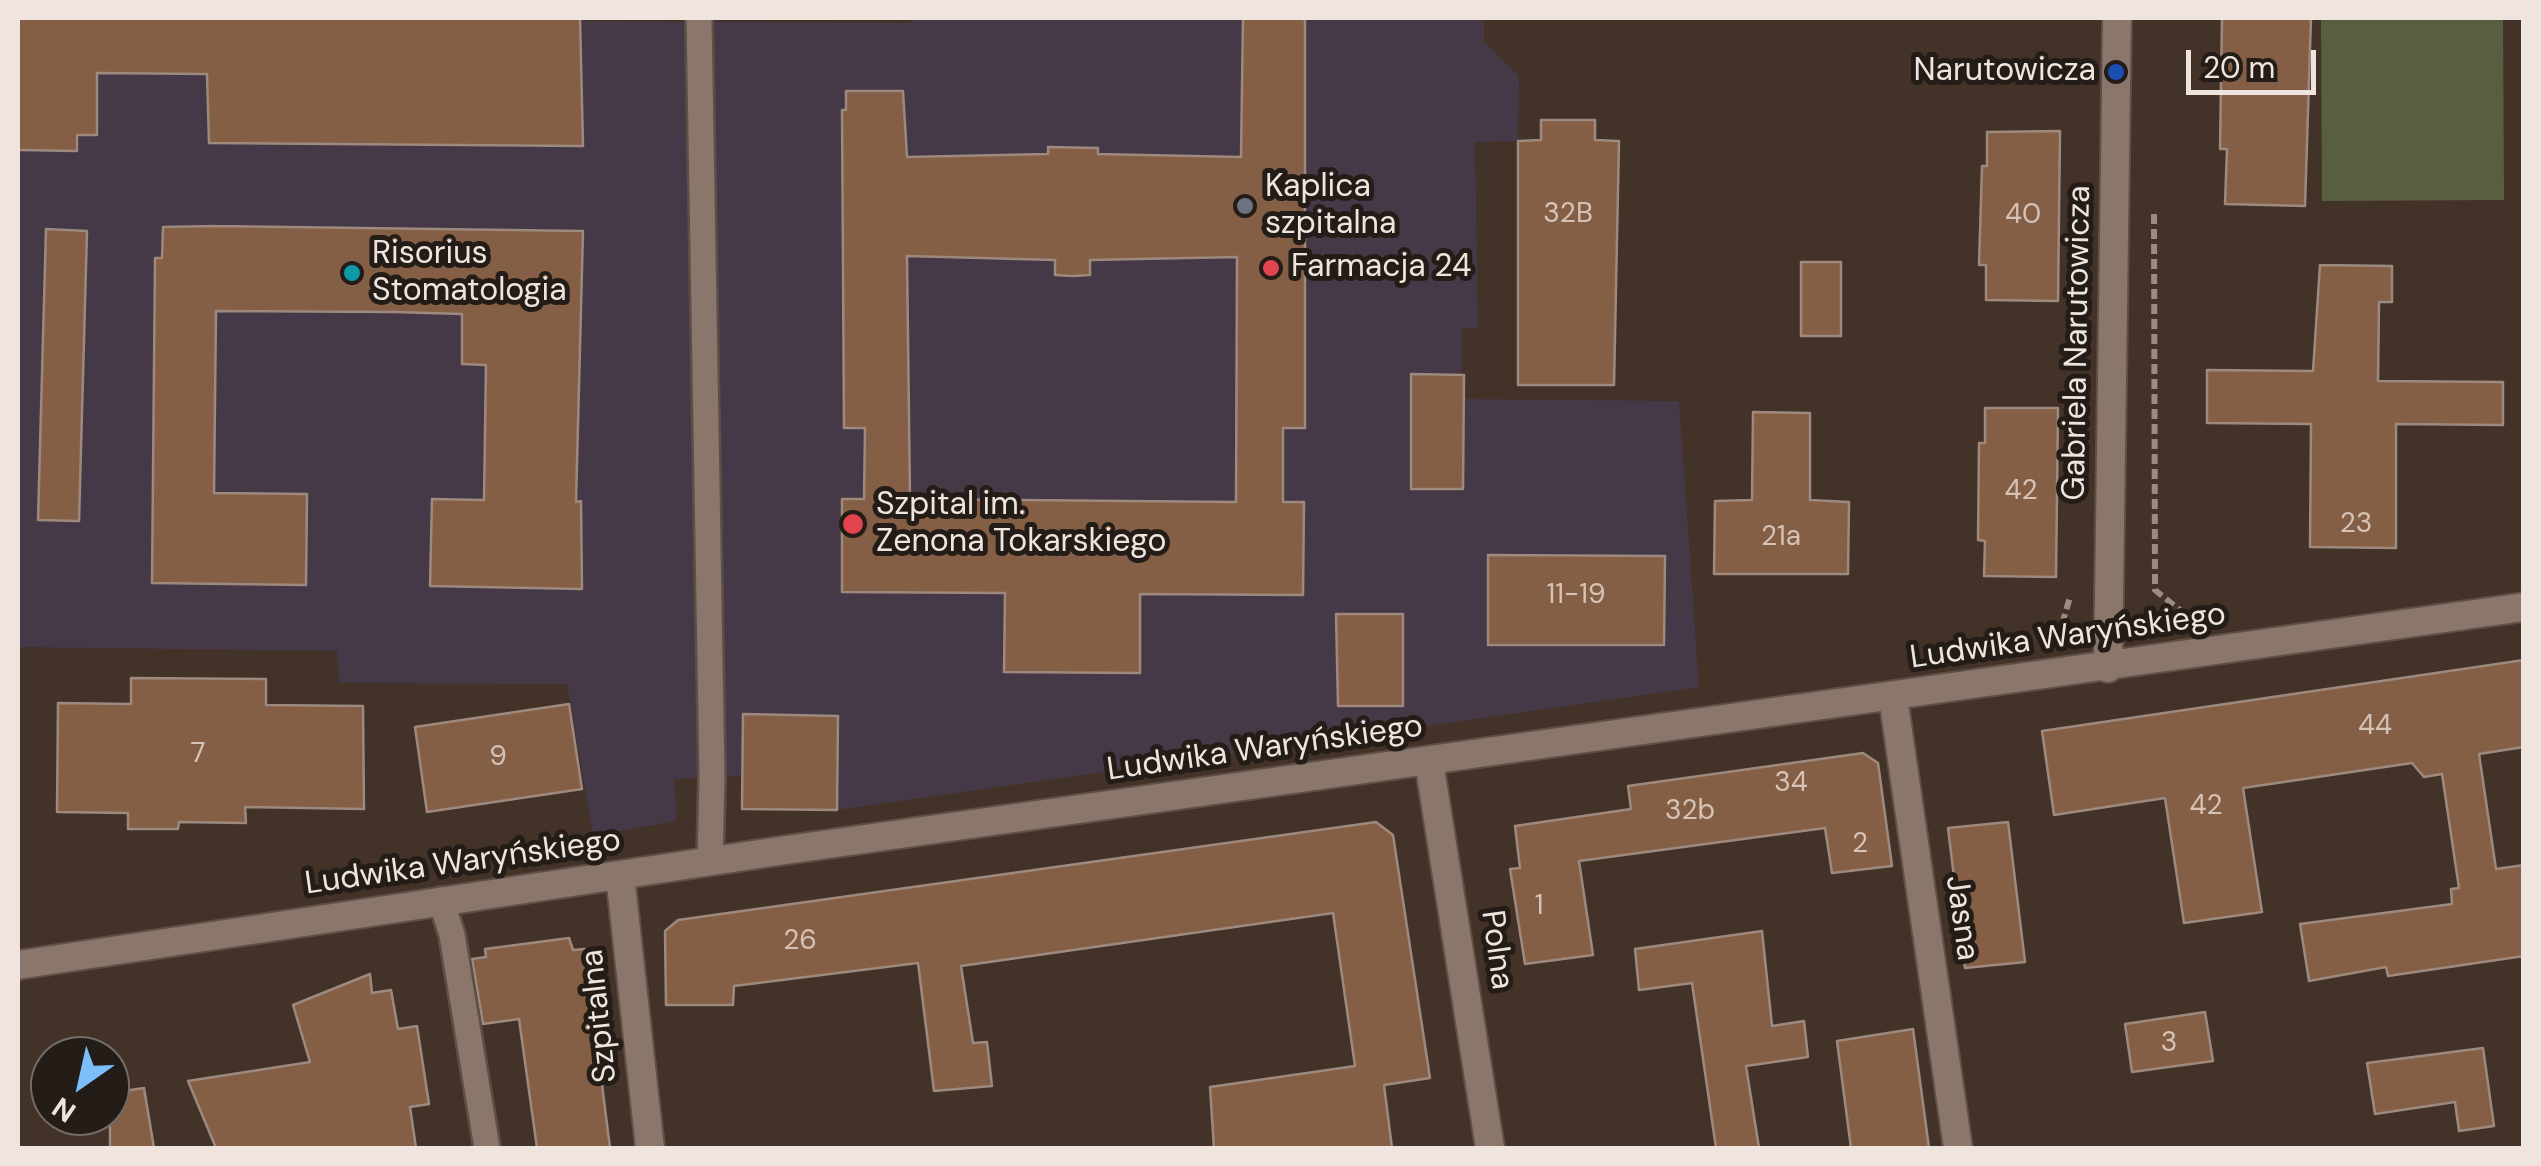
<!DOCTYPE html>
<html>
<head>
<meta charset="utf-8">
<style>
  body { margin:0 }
  #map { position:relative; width:2541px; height:1166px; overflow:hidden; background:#433228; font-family:"DM Sans",sans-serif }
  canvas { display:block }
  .frame { position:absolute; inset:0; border:20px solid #f0e5de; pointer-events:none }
  .north { position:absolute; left:30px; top:1036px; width:100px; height:100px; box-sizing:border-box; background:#231c17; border:2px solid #756c67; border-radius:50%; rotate:214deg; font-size:28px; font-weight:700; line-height:40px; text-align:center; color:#f0e5de }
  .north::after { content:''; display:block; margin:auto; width:35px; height:45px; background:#7cbef9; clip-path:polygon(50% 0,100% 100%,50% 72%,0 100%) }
  .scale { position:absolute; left:2186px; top:50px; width:130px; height:45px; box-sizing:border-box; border:5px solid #f0e5de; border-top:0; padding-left:12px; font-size:30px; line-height:35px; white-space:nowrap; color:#f0e5de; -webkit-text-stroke:8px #231c17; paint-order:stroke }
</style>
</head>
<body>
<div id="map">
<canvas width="2541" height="1166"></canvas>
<div class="frame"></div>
<div class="north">N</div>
<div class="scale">20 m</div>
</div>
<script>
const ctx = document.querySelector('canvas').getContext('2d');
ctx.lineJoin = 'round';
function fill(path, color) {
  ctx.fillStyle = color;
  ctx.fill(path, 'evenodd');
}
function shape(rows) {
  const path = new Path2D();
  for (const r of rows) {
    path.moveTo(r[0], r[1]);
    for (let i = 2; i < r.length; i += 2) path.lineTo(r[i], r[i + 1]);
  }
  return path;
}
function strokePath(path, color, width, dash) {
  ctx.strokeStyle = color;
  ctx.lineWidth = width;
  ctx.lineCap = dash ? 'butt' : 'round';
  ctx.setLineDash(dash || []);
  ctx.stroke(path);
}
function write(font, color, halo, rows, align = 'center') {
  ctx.font = font + ' "DM Sans",sans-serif';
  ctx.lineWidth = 10;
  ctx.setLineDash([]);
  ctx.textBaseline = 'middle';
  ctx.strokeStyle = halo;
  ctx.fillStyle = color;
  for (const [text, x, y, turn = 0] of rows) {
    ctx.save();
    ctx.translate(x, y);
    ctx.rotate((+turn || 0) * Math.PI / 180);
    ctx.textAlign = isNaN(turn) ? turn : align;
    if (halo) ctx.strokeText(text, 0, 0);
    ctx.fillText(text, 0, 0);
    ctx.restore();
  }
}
const medical = shape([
  [18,18,911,23,912,18,1484,18,1484,42,1519,76,1518,141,1475,142,1478,329,1462,328,1462,394,1465,399,1679,401,1699,687,837,810,742,809,742,776,675,779,676,821,593,836,567,684,339,683,337,651,18,647]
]);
const green = shape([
  [2321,18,2503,18,2504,200,2322,201]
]);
const building = shape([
  [18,18,580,18,583,146,209,143,207,74,97,73,97,135,77,135,77,151,18,150,18,18],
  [1243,18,1305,18,1305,428,1283,428,1283,502,1304,502,1303,595,1140,594,1140,673,1004,672,1005,593,842,592,842,499,864,499,865,428,844,428,842,110,846,110,846,91,903,91,907,157,1048,154,1048,147,1098,148,1098,154,1241,157,1243,18],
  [907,256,1055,260,1055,275,1072,276,1090,275,1090,260,1237,257,1236,502,910,499,907,256],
  [2222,18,2311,18,2305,206,2225,204,2227,149,2220,149,2222,18],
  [1541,120,1595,120,1595,140,1619,141,1614,385,1518,385,1518,141,1541,140,1541,120],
  [2060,131,2058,301,1986,300,1986,265,1979,265,1982,166,1987,166,1987,132,2060,131],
  [214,226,583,231,576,502,581,501,582,589,430,586,432,499,484,500,486,365,462,364,462,314,395,312,216,311,214,493,307,494,306,585,152,583,155,258,162,258,163,227,214,226],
  [46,229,87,231,79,521,38,520,46,229],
  [1801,262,1841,262,1841,336,1801,336,1801,262],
  [2320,265,2392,266,2392,302,2379,302,2378,381,2503,382,2503,425,2396,424,2396,548,2310,547,2311,424,2207,423,2207,370,2313,371,2320,265],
  [1411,374,1464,375,1463,489,1411,489,1411,374],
  [1985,408,2058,408,2056,577,1984,576,1985,541,1978,540,1979,443,1985,443,1985,408],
  [1753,412,1810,413,1810,500,1849,502,1848,574,1714,574,1715,501,1752,500,1753,412],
  [1488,555,1665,556,1664,645,1488,645,1488,555],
  [1336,614,1403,614,1403,706,1338,706,1336,614],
  [2524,660,2524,747,2479,754,2496,869,2524,865,2524,956,2388,976,2386,967,2309,981,2300,924,2452,904,2451,889,2459,888,2442,774,2424,777,2412,763,2243,788,2262,912,2184,923,2165,798,2054,815,2042,731,2524,660],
  [131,678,266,679,266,705,363,706,364,809,245,807,246,823,179,822,178,829,128,829,128,813,57,812,58,703,131,704,131,678],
  [569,704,582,789,427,812,415,727,569,704],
  [743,714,838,716,837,810,742,809,743,714],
  [1863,753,1878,763,1892,866,1832,873,1825,828,1579,861,1593,955,1525,964,1510,869,1520,868,1515,826,1631,809,1628,786,1863,753],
  [1376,822,1393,835,1430,1078,1384,1085,1392,1148,1214,1148,1210,1087,1355,1066,1333,913,961,966,973,1043,987,1042,992,1086,934,1091,918,963,734,986,733,1005,666,1005,665,931,678,920,1376,822],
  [2008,822,2025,962,1965,968,1948,828,2008,822],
  [1762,931,1772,1026,1804,1021,1808,1057,1746,1066,1759,1148,1716,1148,1692,983,1639,990,1635,949,1762,931],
  [569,938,573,950,585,949,610,1148,537,1148,519,1019,483,1024,472,959,486,957,485,949,569,938],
  [370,974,372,993,391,990,398,1029,417,1026,429,1104,410,1107,416,1148,216,1148,188,1081,310,1062,293,1005,370,974],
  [2205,1012,2213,1061,2132,1072,2125,1024,2205,1012],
  [1913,1029,1929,1148,1851,1148,1837,1041,1913,1029],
  [2483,1048,2494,1126,2459,1131,2455,1102,2375,1114,2367,1063,2483,1048],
  [144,1088,154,1148,110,1148,110,1093,144,1088]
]);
const path = shape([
  [2154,214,2155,590,2191,619],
  [2058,638,2070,597]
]);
const service = shape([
  [699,18,712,777,710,862],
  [441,900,452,935,487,1148]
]);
const minor = shape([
  [2108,668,2117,18],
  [1893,697,1958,1148],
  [1429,762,1490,1148],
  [620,875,650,1148],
  [18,965,786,850,2524,607]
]);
const markers = [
  [2116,72,10,"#1a4fb4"],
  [1245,206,10,"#6b7280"],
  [1271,268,10,"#e0444e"],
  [352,273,10,"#0f9aa8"],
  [853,524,12,"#e0444e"]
];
const numberNames = [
  ["32B",1568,215],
  ["40",2023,216],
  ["42",2021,492],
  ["23",2356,525],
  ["21a",1781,538],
  ["11-19",1576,596],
  ["44",2375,727],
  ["7",198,755],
  ["9",498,758],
  ["34",1791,784],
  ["42",2206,807],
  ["32b",1690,812],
  ["2",1860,845],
  ["1",1539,907],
  ["26",800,942],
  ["3",2169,1044]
];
const poiNames = [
  ["Narutowicza",2096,72,"right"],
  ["Kaplica",1265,188],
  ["szpitalna",1265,225],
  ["Risorius",372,255],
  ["Stomatologia",372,292],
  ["Farmacja 24",1291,268],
  ["Szpital im.",876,506],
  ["Zenona Tokarskiego",876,543]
];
const streetNames = [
  ["Gabriela Narutowicza",2078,343,-89],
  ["Ludwika Waryńskiego",2068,637,-8],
  ["Ludwika Waryńskiego",1265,749,-8],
  ["Ludwika Waryńskiego",463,863,-8],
  ["Jasna",1961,918,82],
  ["Polna",1496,950,82],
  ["Szpitalna",600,1016,-96]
];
fill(medical, '#463947');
fill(green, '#5a5e40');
fill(building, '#855e46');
strokePath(building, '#9d897d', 2.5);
strokePath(service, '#5d4f46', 30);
strokePath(minor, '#5d4f46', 32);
strokePath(path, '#9a8c83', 6, [10, 5]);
strokePath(service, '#8a766b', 25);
strokePath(minor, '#8a766b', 28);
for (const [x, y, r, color] of markers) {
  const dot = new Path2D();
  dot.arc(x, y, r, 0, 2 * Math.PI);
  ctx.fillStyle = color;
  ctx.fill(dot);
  strokePath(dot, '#231c17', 4);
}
write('28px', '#d5c3b8', null, numberNames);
write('32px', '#f0e5de', '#231c17', poiNames, 'left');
write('32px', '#f0e5de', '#231c17', streetNames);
</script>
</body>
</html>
